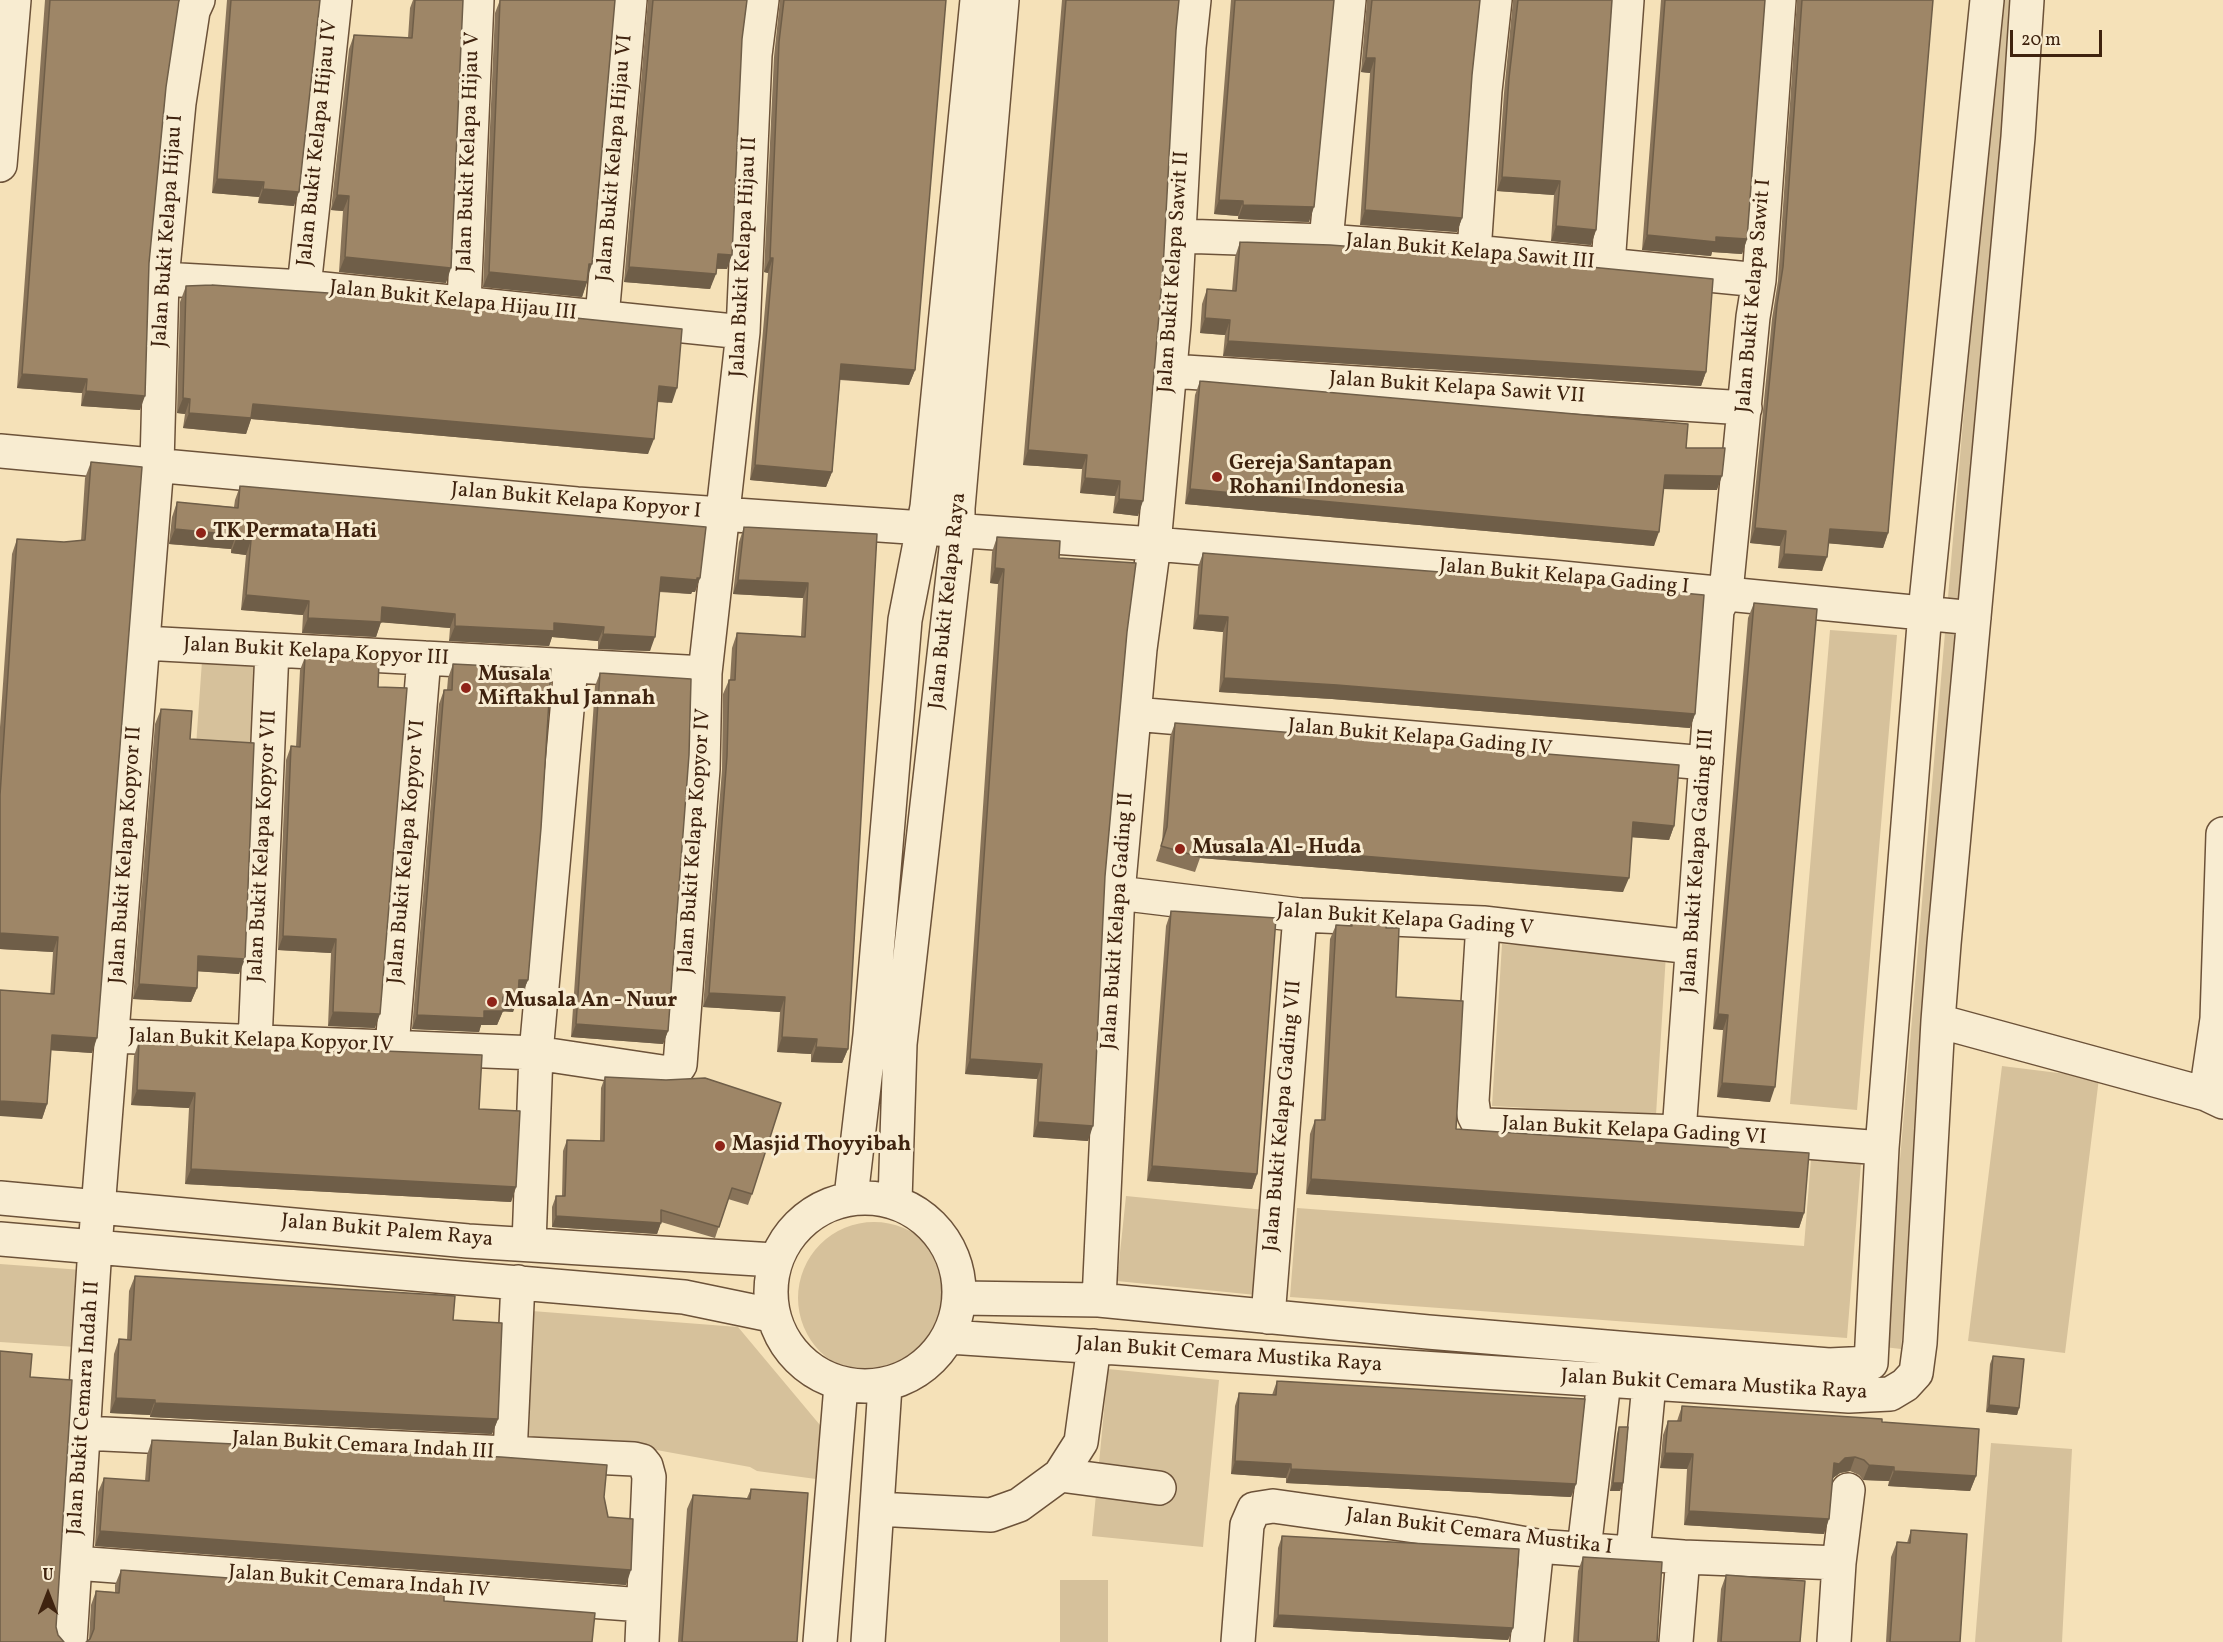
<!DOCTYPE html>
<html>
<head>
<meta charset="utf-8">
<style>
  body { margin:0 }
  #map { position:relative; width:2223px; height:1642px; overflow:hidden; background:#f5e1b8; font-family:Vollkorn,serif }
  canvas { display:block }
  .north { position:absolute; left:18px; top:1564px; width:60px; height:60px; -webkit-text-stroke:4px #f8ecd1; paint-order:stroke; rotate:0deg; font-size:16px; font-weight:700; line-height:24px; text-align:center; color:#3f230f }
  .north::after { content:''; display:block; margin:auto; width:21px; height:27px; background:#3f230f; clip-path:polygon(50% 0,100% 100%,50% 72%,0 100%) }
  .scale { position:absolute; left:2010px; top:30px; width:92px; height:27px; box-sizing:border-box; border:3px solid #3f230f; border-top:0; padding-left:8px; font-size:18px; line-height:21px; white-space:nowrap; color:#3f230f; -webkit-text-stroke:4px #f8ecd1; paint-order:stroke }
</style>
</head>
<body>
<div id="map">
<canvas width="2223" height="1642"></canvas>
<div class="north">U</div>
<div class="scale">20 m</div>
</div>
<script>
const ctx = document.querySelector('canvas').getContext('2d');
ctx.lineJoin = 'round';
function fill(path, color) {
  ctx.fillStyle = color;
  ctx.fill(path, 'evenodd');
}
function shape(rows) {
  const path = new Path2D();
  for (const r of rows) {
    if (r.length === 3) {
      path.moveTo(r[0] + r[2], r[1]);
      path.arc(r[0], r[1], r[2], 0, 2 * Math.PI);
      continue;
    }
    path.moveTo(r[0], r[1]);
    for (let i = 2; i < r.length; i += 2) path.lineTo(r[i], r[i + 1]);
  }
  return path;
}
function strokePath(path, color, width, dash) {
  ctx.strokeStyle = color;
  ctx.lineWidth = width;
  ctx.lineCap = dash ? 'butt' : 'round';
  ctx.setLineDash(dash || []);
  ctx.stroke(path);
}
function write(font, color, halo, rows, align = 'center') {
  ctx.font = font + ' Vollkorn,serif';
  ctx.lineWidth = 6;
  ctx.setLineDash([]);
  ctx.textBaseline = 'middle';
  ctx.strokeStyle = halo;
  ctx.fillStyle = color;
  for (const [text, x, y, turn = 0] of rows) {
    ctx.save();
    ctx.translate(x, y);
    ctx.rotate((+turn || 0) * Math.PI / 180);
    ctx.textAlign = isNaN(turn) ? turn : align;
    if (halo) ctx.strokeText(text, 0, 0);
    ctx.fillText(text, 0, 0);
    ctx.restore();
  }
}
const green = shape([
  [1999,0,2015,0,1901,1349,1884,1347],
  [1830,630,1897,635,1857,1110,1790,1104],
  [202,661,259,665,253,750,196,746],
  [1502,944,1666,954,1656,1115,1492,1106],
  [2002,1066,2099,1078,2065,1353,1968,1341],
  [1811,1159,1861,1163,1847,1338,1290,1297,1297,1208,1804,1246],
  [1126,1196,1265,1210,1256,1295,1117,1281],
  [874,1298,76],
  [0,1264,82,1270,76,1347,0,1342],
  [532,1311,738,1327,825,1431,816,1479,757,1471,750,1467,651,1449,529,1439],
  [1108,1369,1219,1380,1203,1547,1092,1536],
  [1991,1443,2072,1449,2062,1642,1975,1642],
  [1060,1580,1108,1580,1108,1642,1060,1642]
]);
const minor = shape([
  [0,165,14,0],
  [1180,236,1326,241,1474,252,1759,280],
  [1326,241,1349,0],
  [1474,252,1485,91,1495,0],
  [1608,265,1627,0],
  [162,279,304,287,743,332],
  [304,287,335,0],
  [464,303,477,0],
  [602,317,630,0],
  [1170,371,1745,408],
  [0,451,577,504,1154,544,1552,577,1974,618],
  [143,643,705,673],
  [1134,714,1706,763],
  [1118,893,1300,915,1483,923,1692,947],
  [1483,923,1472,1101,1474,1115,1477,1121,1485,1125,1679,1132,1882,1148],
  [1938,1021,2206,1094,2223,1102],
  [113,1036,536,1053,662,1072,675,1072,680,1065,703,769,705,673,743,332,755,55,762,0],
  [255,1042,272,650],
  [392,1047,424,658],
  [2206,1094,2217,1019,2223,834],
  [1679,1132,1717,610,1726,592,1753,317,1759,280,1779,0],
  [851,1197,870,1035,905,620,927,507,977,0],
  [865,1292,94],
  [0,1198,468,1241,774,1260],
  [895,1201,900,1044,958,531,958,508,1002,0],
  [0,1239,684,1297,771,1315],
  [529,1244,536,1053,571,666],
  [961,1298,1099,1300,1428,1332,1654,1351,1829,1365,1871,1363],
  [1099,1300,1118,893,1140,649,1154,544,1174,324,1189,47,1194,0],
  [1268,1317,1300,915],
  [949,1337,1849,1396,1890,1394,1905,1385,1916,1373,1920,1343,1938,1021,1944,944,2018,137,2027,0],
  [1871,1363,1882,1148,1925,612,1987,0],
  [83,1433,634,1459,642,1461,646,1466,649,1477,642,1642],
  [510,1455,518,1282],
  [1060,1475,1159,1488],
  [877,1509,991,1515,1019,1505,1060,1475,1081,1442,1094,1346],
  [1584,1549,1604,1381],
  [1633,1553,1649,1384],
  [75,1563,643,1605],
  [70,1642,95,1247,157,464,162,279,179,103,193,11,198,0],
  [820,1642,841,1385],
  [868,1642,885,1386],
  [1238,1642,1247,1525,1254,1509,1273,1506,1472,1534,1537,1546,1683,1557,1839,1563],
  [1527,1642,1537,1546],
  [1676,1642,1683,1557],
  [1834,1642,1839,1563,1848,1490]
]);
const wall = shape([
  [45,0,179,0,166,87,149,263,140,410,81,406,82,393,17,388],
  [227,0,320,0,294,206,258,203,259,197,212,193],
  [413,0,463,0,446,283,339,272,343,211,331,210,349,49,354,35,408,38,410,8],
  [500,0,615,0,587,282,582,297,483,287,495,13],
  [648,0,747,0,742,39,727,269,716,269,710,289,624,282],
  [780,0,946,0,915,370,909,385,840,380,832,472,826,487,750,480,768,273,764,272,774,57],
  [1062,0,1179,0,1176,30,1138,516,1113,513,1115,496,1080,493,1082,469,1023,465],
  [1231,0,1334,0,1309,222,1238,219,1238,216,1214,214],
  [1367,0,1480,0,1472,75,1462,218,1457,232,1360,225,1370,73,1361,72],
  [1513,0,1612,0,1596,230,1591,245,1551,241,1554,195,1497,191,1504,93],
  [1661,0,1765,0,1747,239,1742,254,1712,252,1711,256,1642,250],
  [1797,0,1933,0,1888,533,1883,548,1828,543,1822,571,1778,568,1780,546,1750,543,1772,319,1778,281],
  [1240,242,1706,372,1701,386,1223,356,1225,335,1200,333,1202,304,1207,289,1232,291,1235,257],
  [186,286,672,403,657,402,648,454,251,419,246,434,183,428,185,414,177,413,180,302],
  [1200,381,1686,448,1717,490,1664,489,1654,546,1185,504,1195,395],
  [91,462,92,1053,51,1050,47,1104,42,1119,53,952,0,949,0,727,12,554,17,539,64,542,81,541,85,478],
  [240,486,700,578,695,592,692,592,691,594,659,592,650,651,598,649,598,641,552,637,549,646,449,641,450,628,381,622,376,637,302,633,303,615,241,610,246,555,231,553,231,549,169,544,172,517,177,502,234,507,235,500],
  [744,527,877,534,848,1049,842,1063,811,1062,811,1054,777,1052,780,1012,703,1007,722,770,723,694,729,680,730,680,732,648,737,633,801,636,803,598,733,594,739,542],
  [997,537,1059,558,1127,632,1105,876,1088,1141,1033,1137,1037,1079,965,1074,998,584,990,583,992,552],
  [1203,553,1695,714,1690,728,1332,699,1219,692,1223,632,1193,629,1198,567],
  [1754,603,1770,1102,1717,1097,1723,1030,1713,1029,1748,618],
  [305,657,378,687,375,1028,328,1026,331,953,278,950,286,760,291,746,296,747,300,670],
  [453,664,528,980,522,994,518,994,513,1012,503,1011,497,1025,481,1025,479,1032,412,1029,439,704,444,690,447,690,448,678],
  [600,673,668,1031,663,1044,571,1037,595,686],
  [161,709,190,739,239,974,197,971,197,988,191,1002,133,999,155,724],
  [1175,723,1674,826,1669,840,1632,837,1623,892,1200,858,1195,872,1156,861,1162,842,1170,737],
  [1171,911,1257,1174,1252,1189,1147,1181,1166,926],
  [1352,921,1386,928,1396,997,1456,1129,1804,1213,1799,1228,1306,1194,1310,1134,1315,1120,1321,1120,1330,939,1336,925,1350,925],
  [139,1041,479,1109,516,1187,511,1202,185,1184,189,1108,131,1105,134,1056],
  [605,1077,752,1194,748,1205,728,1199,715,1238,661,1222,657,1234,552,1227,552,1207,556,1196,562,1196,563,1151,567,1140,600,1141,601,1088],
  [135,1276,453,1320,498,1419,492,1434,150,1417,150,1415,110,1413,114,1354,119,1339,127,1340,129,1291],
  [1993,1356,2019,1408,2017,1415,1986,1412,1990,1364],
  [1277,1381,1576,1484,1571,1497,1286,1483,1286,1478,1231,1474,1235,1406,1239,1393,1272,1395],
  [1682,1406,1882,1422,1976,1476,1970,1491,1888,1486,1889,1481,1863,1480,1859,1475,1850,1471,1840,1473,1833,1478,1824,1534,1684,1525,1687,1469,1660,1468,1663,1435,1668,1421,1677,1421],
  [1619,1427,1623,1483,1620,1491,1610,1491,1617,1434],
  [152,1440,604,1497,608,1517,626,1585,95,1546,98,1492,104,1478,145,1481,147,1455],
  [751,1489,797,1642,678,1642,687,1509,693,1495,747,1498],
  [1911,1530,1960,1642,1886,1642,1891,1557,1897,1542,1907,1543],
  [1282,1536,1513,1628,1508,1640,1273,1627,1278,1548],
  [1583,1557,1657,1642,1573,1642,1578,1571],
  [121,1570,444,1601,89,1640,91,1605,96,1591,115,1592,115,1585],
  [1726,1575,1800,1642,1717,1642,1721,1589]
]);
const shadedWall = shape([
  [1366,58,1375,58,1370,73,1361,72],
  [1502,177,1560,181,1554,195,1497,191],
  [217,179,264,182,259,197,212,193],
  [263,189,299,192,294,206,258,203],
  [337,195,349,196,343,211,331,210],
  [1219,200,1243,201,1238,216,1214,214],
  [1243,205,1314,207,1309,222,1238,219],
  [1365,210,1462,218,1457,232,1360,225],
  [1556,226,1596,230,1591,245,1551,241],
  [1647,235,1716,237,1747,239,1742,254,1712,252,1711,256,1642,250],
  [718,254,732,255,727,269,712,268],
  [345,257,451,268,446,283,339,272],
  [770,258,773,258,768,273,764,272],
  [589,264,592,264,587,279],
  [629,267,716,274,710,289,624,282],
  [489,272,587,282,582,297,483,287],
  [1205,318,1230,320,1225,335,1200,333],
  [1228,341,1706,372,1701,386,1223,356],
  [841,364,915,370,909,385,836,379],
  [22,374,87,379,82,393,17,388],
  [659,386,677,388,672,403,653,401],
  [86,391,145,396,140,410,81,406],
  [183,398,190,399,185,414,177,413],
  [253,404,654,439,648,454,251,419,246,434,183,428,189,413],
  [1028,450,1087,455,1082,469,1023,465],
  [755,465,832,472,826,487,750,480],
  [1665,475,1722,476,1717,490,1660,489],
  [1085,478,1120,481,1115,496,1080,493],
  [1190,489,1659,532,1654,546,1185,504],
  [1119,499,1143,501,1138,516,1113,513],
  [1755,528,1786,531,1780,546,1750,543],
  [175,529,236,535,231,549,169,544],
  [1830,529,1888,533,1883,548,1824,543],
  [236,539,251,540,246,555,231,553],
  [1784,554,1827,557,1822,571,1778,568],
  [995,568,1004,569,998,584,990,583],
  [661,577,697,578,700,578,695,592,692,592,691,594,656,591],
  [738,580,808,583,803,598,733,594],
  [246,595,309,601,303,615,241,610],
  [382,607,455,614,450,628,377,622],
  [1198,615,1228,617,1223,632,1193,629],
  [308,618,381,622,376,637,302,633],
  [554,623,604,627,598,641,552,637,549,646,449,641,455,626],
  [603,634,655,637,650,651,598,649],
  [1224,678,1337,685,1695,714,1690,728,1332,699,1219,692],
  [1633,822,1674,826,1669,840,1628,837],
  [1204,843,1629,878,1623,892,1200,858],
  [0,933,58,937,53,952,0,949],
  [283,936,336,939,331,953,278,950],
  [198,956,245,959,239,974,193,971],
  [519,980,528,980,522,994,514,994],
  [139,984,197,988,191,1002,133,999],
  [709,993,785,997,780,1012,703,1007],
  [503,997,518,998,513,1012,498,1011],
  [484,1011,503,1011,497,1025,481,1025,479,1032,412,1029,417,1015],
  [333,1012,380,1014,375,1028,328,1026],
  [1718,1014,1728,1015,1723,1030,1713,1029],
  [576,1024,668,1031,663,1044,571,1037],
  [52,1035,97,1038,92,1053,46,1050],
  [782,1037,817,1039,811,1054,777,1052],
  [816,1047,848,1049,842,1063,811,1062],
  [970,1059,1042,1064,1037,1079,965,1074],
  [1722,1083,1775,1087,1770,1102,1717,1097],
  [137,1090,195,1093,189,1108,131,1105],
  [0,1101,47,1104,42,1119,0,1116],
  [1038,1122,1093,1126,1088,1141,1033,1137],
  [1152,1166,1257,1174,1252,1189,1147,1181],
  [191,1169,516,1187,511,1202,185,1184],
  [1311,1179,1804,1213,1799,1228,1306,1194],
  [556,1216,661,1223,657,1234,552,1227],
  [116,1398,155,1400,150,1415,110,1413],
  [155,1403,498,1419,492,1434,150,1417],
  [1989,1405,2019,1408,2017,1415,1986,1412],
  [1665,1453,1693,1454,1687,1469,1660,1468],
  [1855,1457,1850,1471,1840,1473,1833,1478,1829,1478,1834,1463,1845,1458],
  [1235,1461,1291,1464,1286,1478,1231,1474],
  [1869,1465,1894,1467,1889,1481,1863,1480],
  [1291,1469,1576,1484,1571,1497,1286,1483],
  [1894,1471,1976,1476,1970,1491,1888,1486],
  [1613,1483,1623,1483,1620,1491,1610,1491],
  [1689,1511,1829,1519,1824,1534,1684,1525],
  [100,1531,631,1570,626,1585,95,1546],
  [1278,1615,1513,1628,1508,1640,1273,1627]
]);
const building = shape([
  [50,0,179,0,166,87,149,263,145,396,86,391,87,379,22,374,50,0],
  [231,0,320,0,299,192,263,189,264,182,217,179,231,0],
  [415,0,463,0,451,268,345,257,349,196,337,195,354,35,412,38,415,0],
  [500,0,615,0,592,264,589,264,587,282,489,272,500,0],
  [653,0,747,0,742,39,732,255,718,254,716,274,629,267,653,0],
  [784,0,946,0,915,370,841,364,832,472,755,465,773,258,770,258,779,42,784,0],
  [1066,0,1179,0,1176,30,1163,268,1143,501,1119,499,1120,481,1085,478,1087,455,1028,450,1066,0],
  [1235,0,1334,0,1314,207,1243,205,1243,201,1219,200,1235,0],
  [1372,0,1480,0,1472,75,1462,218,1365,210,1375,58,1366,58,1372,0],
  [1518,0,1612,0,1596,230,1556,226,1560,181,1502,177,1509,78,1518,0],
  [1665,0,1765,0,1747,239,1716,237,1716,242,1647,235,1665,0],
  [1802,0,1933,0,1888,533,1830,529,1827,557,1784,554,1786,531,1755,528,1777,305,1783,267,1802,0],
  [1240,242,1330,245,1478,256,1713,279,1706,372,1228,341,1230,320,1205,318,1207,289,1236,291,1240,242],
  [212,285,343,294,682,329,677,388,659,386,654,439,253,404,251,418,189,413,190,399,183,398,186,286,212,285],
  [1200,381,1688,424,1686,448,1725,448,1722,476,1665,475,1659,532,1190,489,1200,381],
  [91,462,142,467,97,1038,52,1035,47,1104,0,1101,0,990,54,994,58,937,0,933,0,795,17,539,64,542,85,540,91,462],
  [240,486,706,527,700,578,697,578,697,580,661,577,655,637,603,634,604,627,554,623,554,631,455,626,455,614,382,607,381,622,308,618,309,601,246,595,251,540,236,539,236,535,175,529,177,502,238,508,240,486],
  [744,527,877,534,848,1049,816,1047,817,1039,782,1037,785,997,709,993,727,756,729,680,735,680,737,633,805,637,808,583,738,580,744,527],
  [997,537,1060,541,1059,558,1136,563,1127,632,1105,876,1093,1126,1038,1122,1042,1064,970,1059,1004,569,995,568,997,537],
  [1203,553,1565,582,1704,595,1695,714,1337,685,1224,678,1228,617,1198,615,1203,553],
  [1754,603,1817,609,1775,1087,1722,1083,1728,1015,1718,1014,1754,603],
  [305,657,379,661,378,687,407,688,380,1014,333,1012,336,939,283,936,291,746,300,747,305,657],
  [453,664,551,669,541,828,528,980,519,980,518,998,503,997,503,1011,484,1011,484,1018,417,1015,444,690,452,690,453,664],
  [600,673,691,679,689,755,668,1031,576,1024,600,673],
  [161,709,192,711,190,739,254,743,245,959,198,956,197,988,139,984,161,709],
  [1175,723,1679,765,1674,826,1633,822,1629,878,1204,843,1200,857,1161,846,1167,827,1175,723],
  [1171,911,1276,918,1257,1174,1152,1166,1171,911],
  [1352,921,1387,923,1386,928,1399,928,1396,997,1463,1001,1456,1129,1809,1153,1804,1213,1311,1179,1315,1120,1325,1120,1336,925,1352,926,1352,921],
  [139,1041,482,1055,479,1109,520,1111,516,1187,191,1169,195,1093,137,1090,139,1041],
  [605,1077,666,1080,705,1078,781,1103,752,1194,732,1188,719,1227,661,1210,661,1223,556,1216,556,1196,565,1196,567,1140,604,1141,605,1077],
  [135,1276,455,1296,453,1320,502,1323,498,1419,155,1403,155,1400,116,1398,119,1339,131,1340,135,1276],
  [0,1351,32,1354,30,1377,72,1380,56,1627,58,1635,64,1642,0,1642,0,1351],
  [1993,1356,2024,1359,2019,1408,1989,1405,1993,1356],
  [1277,1381,1585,1399,1576,1484,1291,1469,1291,1464,1235,1461,1239,1393,1276,1395,1277,1381],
  [1682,1406,1882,1419,1882,1422,1979,1429,1976,1476,1894,1471,1894,1467,1869,1465,1864,1460,1855,1457,1845,1458,1839,1464,1834,1463,1829,1519,1689,1511,1693,1454,1665,1453,1668,1421,1681,1421,1682,1406],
  [1619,1427,1628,1427,1623,1483,1613,1483,1619,1427],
  [152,1440,501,1457,607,1465,604,1497,608,1517,633,1519,631,1570,100,1531,104,1478,149,1481,152,1440],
  [751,1489,808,1493,797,1642,682,1642,693,1495,750,1499,751,1489],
  [1911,1530,1967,1534,1960,1642,1890,1642,1897,1542,1910,1543,1911,1530],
  [1282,1536,1519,1549,1513,1628,1278,1615,1282,1536],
  [1583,1557,1662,1562,1657,1642,1578,1642,1583,1557],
  [121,1570,444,1594,444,1601,595,1613,592,1642,86,1642,90,1639,94,1629,96,1591,119,1593,121,1570],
  [1726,1575,1805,1581,1800,1642,1721,1642,1726,1575]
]);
const markers = [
  [1217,477,6,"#8f2418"],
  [201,533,6,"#8f2418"],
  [466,688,6,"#8f2418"],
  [1180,849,6,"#8f2418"],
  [492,1002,6,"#8f2418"],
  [720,1146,6,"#8f2418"]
];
const streetNames = [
  ["Jalan Bukit Kelapa Hijau IV",319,143,-84],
  ["Jalan Bukit Kelapa Hijau V",470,152,-88],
  ["Jalan Bukit Kelapa Hijau VI",616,158,-85],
  ["Jalan Bukit Kelapa Hijau I",169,231,-86],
  ["Jalan Bukit Kelapa Sawit III",1470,253,5],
  ["Jalan Bukit Kelapa Hijau II",745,257,-87],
  ["Jalan Bukit Kelapa Sawit II",1175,272,-86],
  ["Jalan Bukit Kelapa Sawit I",1755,296,-85],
  ["Jalan Bukit Kelapa Hijau III",453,302,6],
  ["Jalan Bukit Kelapa Sawit VII",1457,389,4],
  ["Jalan Bukit Kelapa Kopyor I",576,502,5],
  ["Jalan Bukit Kelapa Gading I",1564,578,5],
  ["Jalan Bukit Kelapa Raya",949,601,-84],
  ["Jalan Bukit Kelapa Kopyor III",316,653,3],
  ["Jalan Bukit Kelapa Gading IV",1420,739,5],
  ["Jalan Bukit Kelapa Kopyor IV",696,841,-86],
  ["Jalan Bukit Kelapa Kopyor VII",264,846,-87],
  ["Jalan Bukit Kelapa Kopyor VI",408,852,-85],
  ["Jalan Bukit Kelapa Kopyor II",127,855,-86],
  ["Jalan Bukit Kelapa Gading III",1699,861,-86],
  ["Jalan Bukit Kelapa Gading II",1119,921,-86],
  ["Jalan Bukit Kelapa Gading V",1405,921,4],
  ["Jalan Bukit Kelapa Kopyor IV",261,1042,2],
  ["Jalan Bukit Kelapa Gading VII",1284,1116,-85],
  ["Jalan Bukit Kelapa Gading VI",1634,1132,3],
  ["Jalan Bukit Palem Raya",387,1232,5],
  ["Jalan Bukit Cemara Mustika Raya",1229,1356,4],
  ["Jalan Bukit Cemara Mustika Raya",1714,1386,3],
  ["Jalan Bukit Cemara Indah II",85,1408,-86],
  ["Jalan Bukit Cemara Indah III",363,1447,3],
  ["Jalan Bukit Cemara Mustika I",1479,1533,7],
  ["Jalan Bukit Cemara Indah IV",359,1583,4]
];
const poiNames = [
  ["Gereja Santapan",1229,465],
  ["Rohani Indonesia",1229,489],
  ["TK Permata Hati",213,533],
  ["Musala",478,676],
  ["Miftakhul Jannah",478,700],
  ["Musala Al - Huda",1192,849],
  ["Musala An - Nuur",504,1002],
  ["Masjid Thoyyibah",732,1146]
];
fill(green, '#d6c19b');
strokePath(minor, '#6c5239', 36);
strokePath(minor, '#f8ecd1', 33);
fill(wall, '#887359');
fill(shadedWall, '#6f5e48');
fill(building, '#9e8667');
strokePath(building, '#6f5e48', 1.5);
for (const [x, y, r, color] of markers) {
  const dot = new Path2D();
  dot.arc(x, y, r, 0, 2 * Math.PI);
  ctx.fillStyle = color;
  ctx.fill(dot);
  strokePath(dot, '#f8ecd1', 2);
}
write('21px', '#3f230f', '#f8ecd1', streetNames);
write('bold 21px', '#3f230f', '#f8ecd1', poiNames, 'left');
</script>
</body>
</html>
